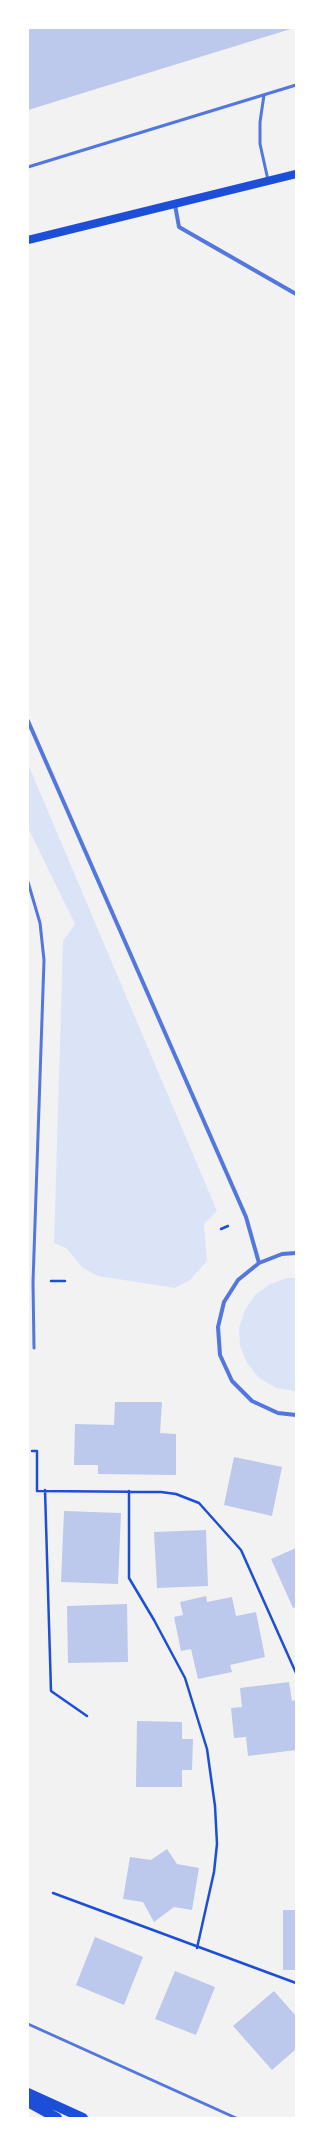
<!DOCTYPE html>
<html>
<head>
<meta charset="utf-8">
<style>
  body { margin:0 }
  #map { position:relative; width:324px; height:2146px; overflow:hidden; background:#f2f2f2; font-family:"Titillium Web",sans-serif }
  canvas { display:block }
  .frame { position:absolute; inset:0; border:29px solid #fff; pointer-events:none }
</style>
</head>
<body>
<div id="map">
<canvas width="324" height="2146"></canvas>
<div class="frame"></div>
</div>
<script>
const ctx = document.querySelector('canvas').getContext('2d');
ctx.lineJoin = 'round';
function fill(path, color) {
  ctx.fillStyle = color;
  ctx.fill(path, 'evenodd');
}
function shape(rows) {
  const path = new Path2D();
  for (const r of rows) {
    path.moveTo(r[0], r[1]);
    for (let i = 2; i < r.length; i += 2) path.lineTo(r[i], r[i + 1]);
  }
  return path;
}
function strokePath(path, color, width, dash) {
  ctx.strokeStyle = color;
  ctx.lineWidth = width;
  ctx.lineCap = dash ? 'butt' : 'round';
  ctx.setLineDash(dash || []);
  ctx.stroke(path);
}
const green = shape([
  [28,764,217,1211,204,1224,207,1261,190,1280,175,1288,98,1276,83,1268,66,1248,54,1243,63,941,75,924,28,828],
  [287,1278,296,1278,295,1391,276,1388,259,1378,247,1363,240,1346,239,1328,245,1310,255,1295,270,1284]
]);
const building = shape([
  [28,28,294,28,28,110],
  [115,1402,162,1402,160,1433,176,1434,176,1475,98,1474,98,1465,74,1465,75,1424,114,1425],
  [234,1457,282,1467,272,1516,224,1505],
  [64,1511,121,1513,118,1584,61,1582],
  [206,1530,208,1586,157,1588,154,1532],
  [296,1548,296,1607,293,1608,271,1559],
  [206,1596,207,1602,232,1597,236,1616,256,1612,265,1657,230,1665,232,1672,198,1679,191,1649,181,1651,174,1617,183,1615,180,1602],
  [127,1604,128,1662,68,1663,67,1606],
  [289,1682,292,1701,295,1700,296,1706,296,1750,248,1756,246,1737,234,1738,231,1708,242,1707,240,1688],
  [137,1721,182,1722,182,1739,193,1739,192,1770,182,1770,182,1787,136,1787],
  [167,1849,177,1864,199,1868,192,1910,174,1907,154,1922,143,1902,123,1899,130,1857,151,1860],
  [283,1910,296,1910,296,1970,283,1970],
  [95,1937,143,1957,124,2005,76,1985],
  [175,1971,215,1987,196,2035,155,2019],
  [274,1991,296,2016,296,2049,272,2070,233,2026]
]);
const path = shape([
  [221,1229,228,1226],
  [51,1281,65,1281],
  [32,1451,37,1451,37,1491,161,1492,176,1494,199,1503,241,1550,296,1673],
  [45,1490,51,1691,87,1716],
  [129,1491,129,1578,154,1620,185,1678,207,1749,215,1806,217,1844,214,1872,197,1948],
  [53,1893,296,1983]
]);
const service = shape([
  [264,95,260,122,260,144,268,180],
  [28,167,296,85],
  [28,882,40,923,44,960,33,1282,34,1348],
  [28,2024,236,2118]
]);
const minor = shape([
  [175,205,179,227,296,294],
  [28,721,246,1217,259,1263],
  [296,1253,282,1254,259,1263,238,1280,224,1302,218,1327,220,1355,232,1381,252,1401,278,1413,296,1415]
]);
const secondary = shape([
  [28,240,296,174]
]);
const primary = shape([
  [28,2093,83,2118],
  [28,2102,57,2118]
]);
fill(green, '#dbe4f7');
fill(building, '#bdc9ec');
strokePath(path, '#1d4ed8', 2.5);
strokePath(service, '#5277de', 3);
strokePath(minor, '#5277de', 4);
strokePath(secondary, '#1d4ed8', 8);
strokePath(primary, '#1d4ed8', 10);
</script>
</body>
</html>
